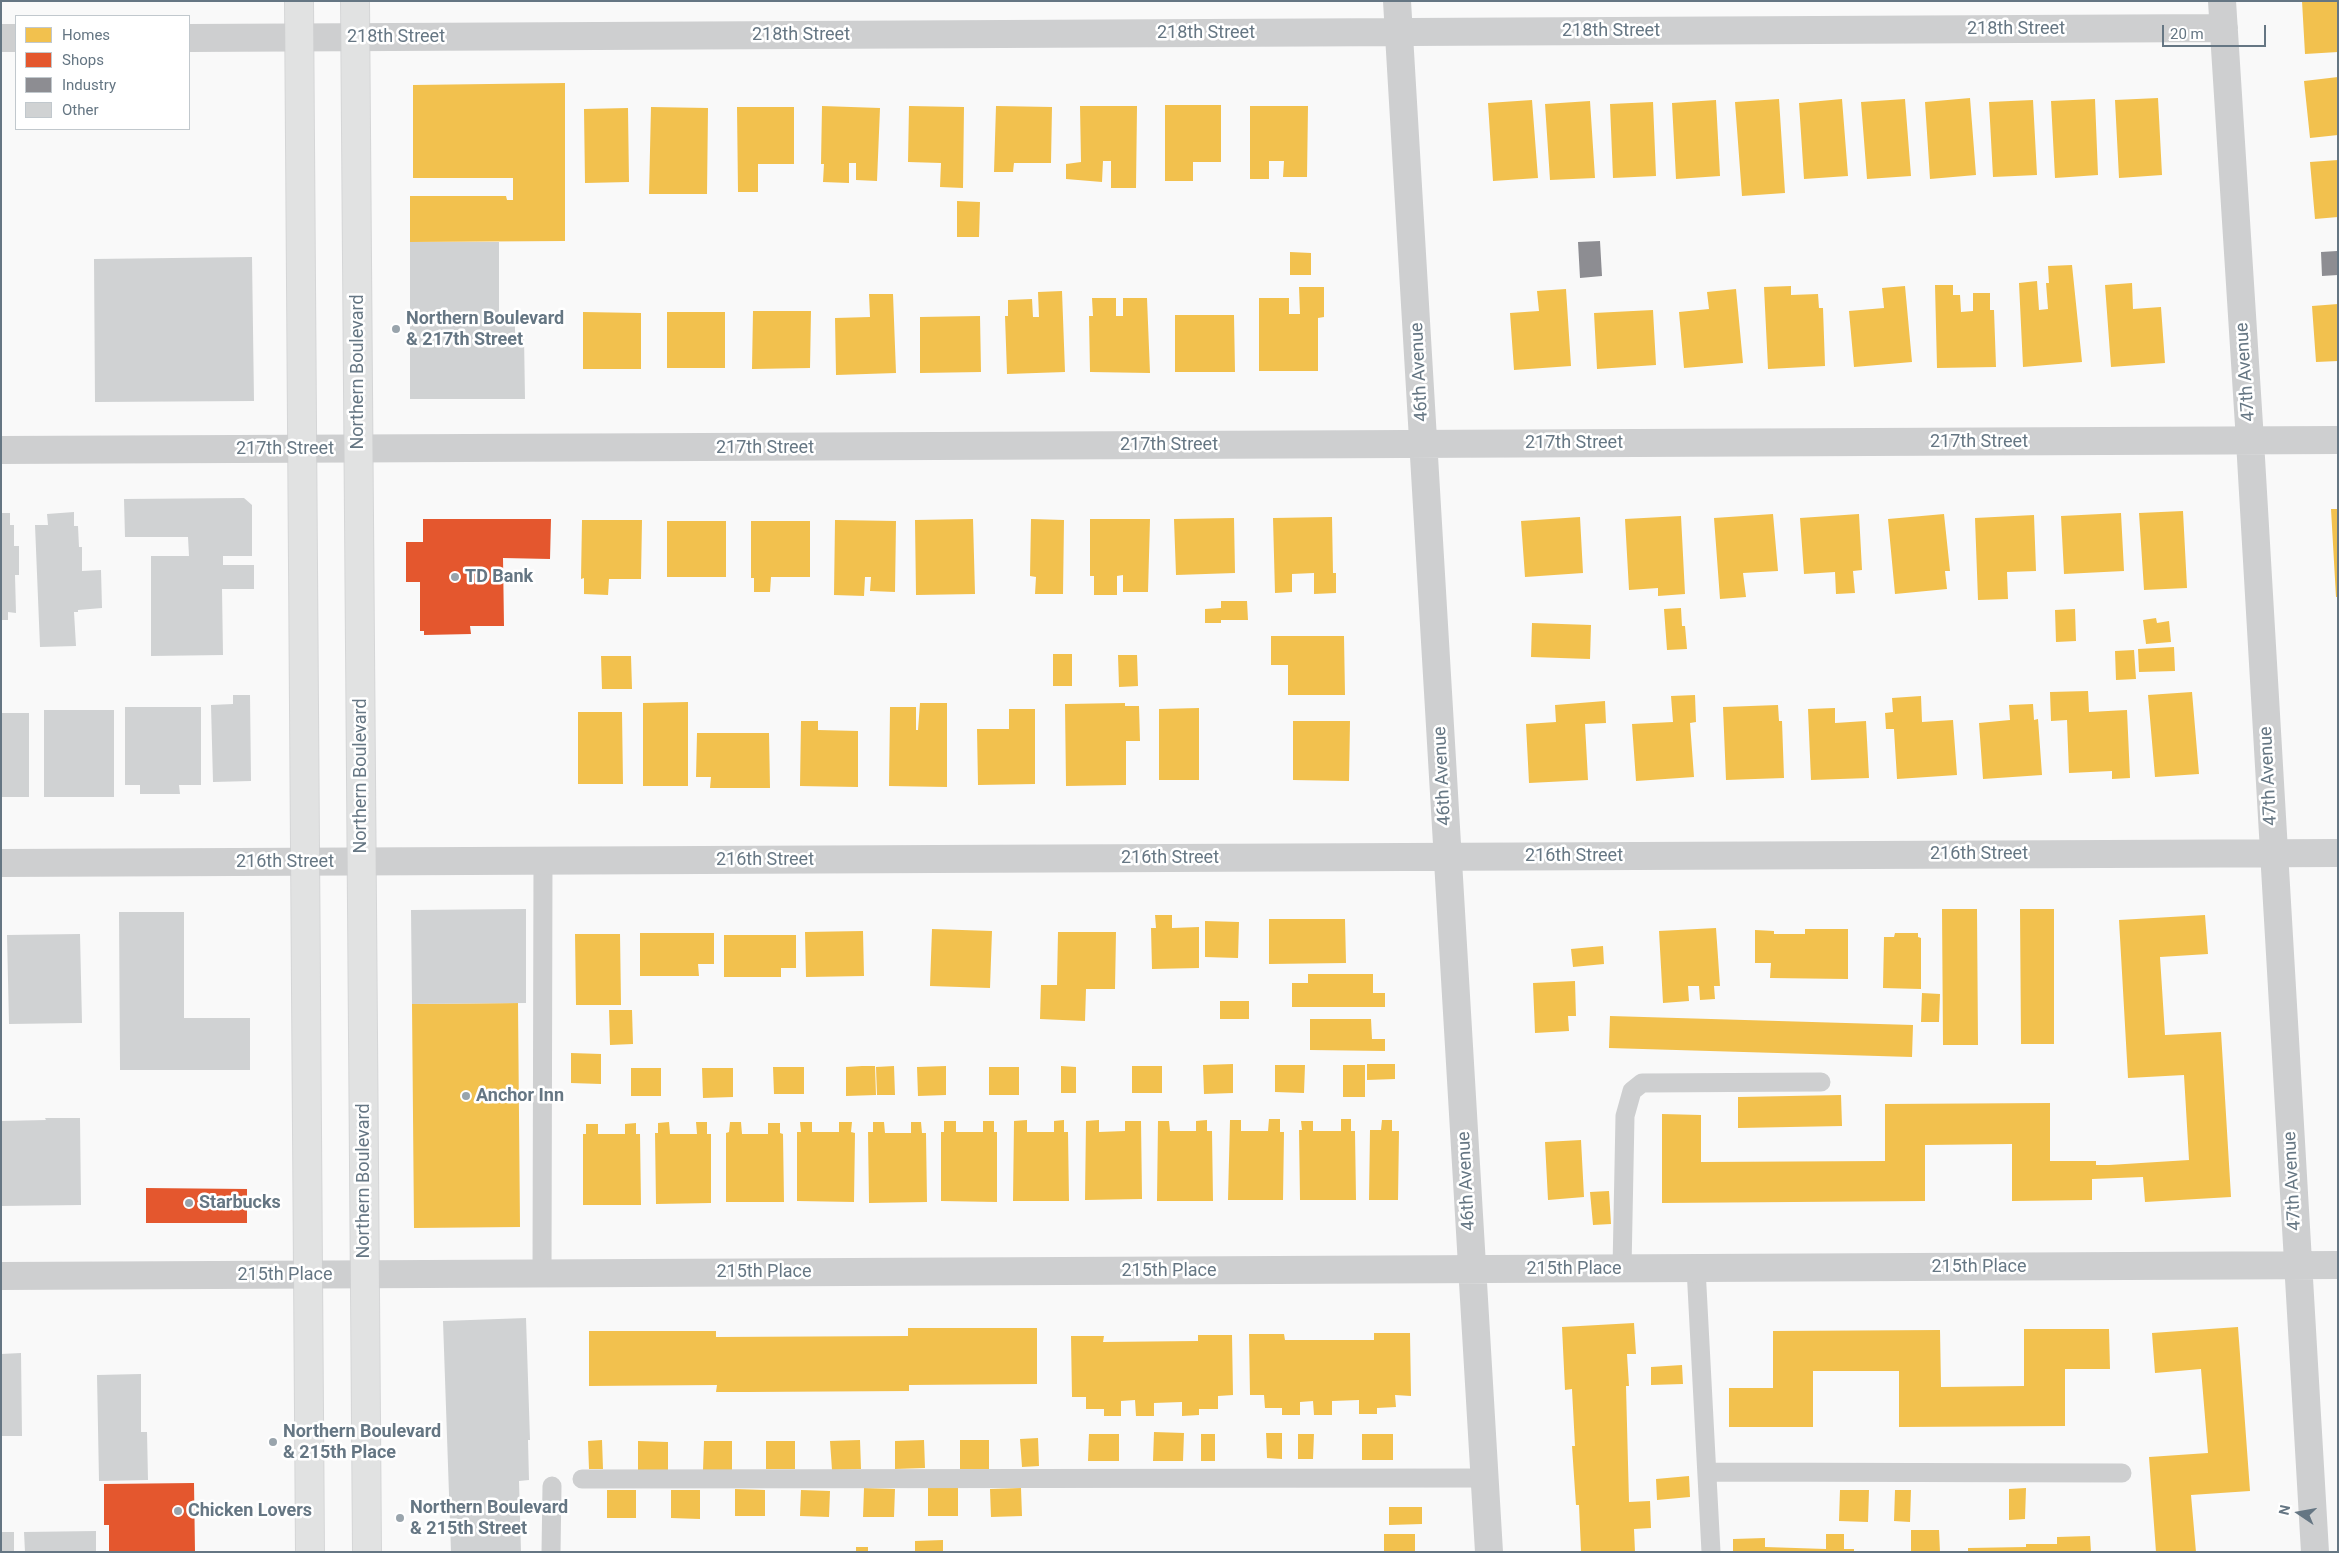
<!DOCTYPE html>
<html>
<head>
<meta charset="utf-8">
<style>
  body { margin:0 }
  #map { position:relative; width:2339px; height:1553px; overflow:hidden; background:#f9f9f9; font-family:Roboto,sans-serif }
  canvas { display:block }
  .frame { position:absolute; inset:0; border:2px solid #657683; pointer-events:none }
  .legend { position:absolute; left:15px; top:15px; width:175px; height:115px; box-sizing:border-box; background:#fff; border:1px solid #c1c8cd; margin:0; padding:6px 9px; list-style:none; font-size:15px; color:#657683 }
  .legend li { display:flex; align-items:center; gap:10px; height:25px }
  .legend b { width:25px; border:1px solid #c1c8cd }
  .north { position:absolute; left:2274px; top:1488px; width:50px; height:50px; -webkit-text-stroke:4px #fff; paint-order:stroke; rotate:282deg; font-size:14px; font-weight:700; line-height:20px; text-align:center; color:#657683 }
  .north::after { content:''; display:block; margin:auto; width:18px; height:22px; background:#657683; clip-path:polygon(50% 0,100% 100%,50% 72%,0 100%) }
  .scale { position:absolute; left:2162px; top:25px; width:104px; height:22px; box-sizing:border-box; border:2px solid #657683; border-top:0; padding-left:6px; font-size:15px; line-height:18px; white-space:nowrap; color:#657683; -webkit-text-stroke:4px #fff; paint-order:stroke }
</style>
</head>
<body>
<div id="map">
<canvas width="2339" height="1553"></canvas>
<div class="frame"></div>
<ul class="legend">
<li><b style="height:14px;background:#f2c14e"></b>Homes</li>
<li><b style="height:14px;background:#e4572e"></b>Shops</li>
<li><b style="height:14px;background:#8d8d92"></b>Industry</li>
<li><b style="height:14px;background:#d0d2d3"></b>Other</li>
</ul>
<div class="north">N</div>
<div class="scale">20 m</div>
</div>
<script>
const ctx = document.querySelector('canvas').getContext('2d');
ctx.lineJoin = 'round';
function fill(path, color) {
  ctx.fillStyle = color;
  ctx.fill(path, 'evenodd');
}
function shape(rows) {
  const path = new Path2D();
  for (const r of rows) {
    path.moveTo(r[0], r[1]);
    for (let i = 2; i < r.length; i += 2) path.lineTo(r[i], r[i + 1]);
  }
  return path;
}
function strokePath(path, color, width, dash) {
  ctx.strokeStyle = color;
  ctx.lineWidth = width;
  ctx.lineCap = dash ? 'butt' : 'round';
  ctx.setLineDash(dash || []);
  ctx.stroke(path);
}
function write(font, color, halo, rows, align = 'center') {
  ctx.font = font + ' Roboto,sans-serif';
  ctx.lineWidth = 5;
  ctx.setLineDash([]);
  ctx.textBaseline = 'middle';
  ctx.strokeStyle = halo;
  ctx.fillStyle = color;
  for (const [text, x, y, turn = 0] of rows) {
    ctx.save();
    ctx.translate(x, y);
    ctx.rotate((+turn || 0) * Math.PI / 180);
    ctx.textAlign = isNaN(turn) ? turn : align;
    if (halo) ctx.strokeText(text, 0, 0);
    ctx.fillText(text, 0, 0);
    ctx.restore();
  }
}
const homes = shape([
  [2302,1,2338,1,2338,52,2305,54],
  [2338,77,2338,135,2310,138,2304,81],
  [565,83,565,241,410,242,410,196,506,196,507,200,513,200,513,178,413,178,413,85],
  [1970,98,1976,175,1930,179,1925,102],
  [2158,98,2162,175,2119,178,2115,100],
  [1779,99,1785,193,1742,196,1735,102],
  [1842,99,1848,176,1804,179,1799,103],
  [1905,99,1911,176,1867,179,1861,102],
  [2095,99,2098,175,2055,178,2051,101],
  [1532,100,1538,178,1493,181,1488,103],
  [1716,100,1720,176,1676,179,1672,103],
  [2033,100,2037,175,1993,177,1989,102],
  [1590,101,1595,178,1550,180,1545,104],
  [1653,102,1656,176,1613,178,1610,104],
  [1165,105,1221,105,1221,162,1193,162,1193,181,1165,181],
  [822,106,880,108,877,181,856,180,856,163,849,163,849,183,823,182,824,164,821,164],
  [909,106,964,107,963,188,940,187,941,163,908,162],
  [996,106,1052,107,1051,163,1014,163,1013,172,994,172],
  [1080,106,1137,106,1136,188,1111,188,1111,161,1103,161,1102,182,1066,179,1066,164,1081,162],
  [1250,106,1308,106,1307,177,1283,177,1284,161,1269,161,1269,179,1250,179],
  [651,107,708,108,707,194,649,194],
  [737,107,794,107,794,164,758,164,758,192,738,192],
  [628,108,629,182,585,183,584,109],
  [2338,160,2338,217,2315,219,2310,162],
  [957,201,980,202,979,237,957,237],
  [1290,252,1311,253,1311,275,1290,275],
  [2072,265,2082,362,2023,367,2019,283,2037,281,2039,310,2048,309,2046,283,2049,283,2048,266],
  [2132,283,2133,309,2161,307,2165,363,2111,367,2105,285],
  [1935,285,1953,285,1953,295,1960,295,1961,312,1973,311,1973,293,1990,293,1990,310,1994,310,1996,367,1937,368],
  [1791,286,1791,295,1818,294,1819,308,1823,308,1825,366,1768,369,1764,287],
  [1905,286,1912,362,1854,367,1849,311,1884,308,1882,288],
  [1299,287,1324,287,1324,317,1318,318,1318,371,1259,371,1259,298,1289,298,1289,314,1300,314],
  [1566,289,1571,366,1514,370,1510,313,1539,311,1537,291],
  [1736,289,1743,363,1684,368,1679,312,1709,309,1707,292],
  [1062,291,1065,372,1007,374,1005,316,1008,316,1008,300,1032,299,1033,317,1039,317,1038,292],
  [869,294,893,294,896,373,836,375,835,318,870,317],
  [1092,298,1116,298,1116,316,1123,316,1123,298,1147,298,1150,373,1090,372,1089,316,1093,316],
  [2338,304,2338,361,2316,362,2312,306],
  [1653,310,1656,365,1597,369,1594,313],
  [753,311,811,311,810,368,752,369],
  [583,312,641,313,641,369,583,369],
  [667,312,725,312,725,368,667,368],
  [1175,315,1234,315,1235,372,1175,372],
  [980,316,981,372,920,373,920,317],
  [2331,509,2338,509,2338,597,2336,597],
  [2183,511,2187,588,2144,590,2139,513],
  [2121,513,2124,571,2064,574,2061,516],
  [1773,514,1778,571,1743,573,1746,597,1720,599,1714,518],
  [1859,514,1862,570,1853,571,1855,593,1836,594,1835,572,1804,574,1800,518],
  [1944,514,1950,571,1945,571,1947,589,1895,594,1888,519],
  [2034,515,2036,571,2007,572,2008,599,1978,600,1975,518],
  [1681,516,1685,594,1658,596,1658,588,1629,590,1625,519],
  [1332,517,1333,573,1336,573,1336,593,1314,594,1314,573,1292,574,1292,592,1275,593,1273,518],
  [1580,517,1583,573,1525,577,1521,521],
  [1234,518,1235,573,1176,575,1174,519],
  [973,519,975,594,916,595,915,520],
  [1031,519,1064,520,1063,594,1035,594,1036,577,1030,576],
  [1090,519,1150,519,1148,592,1123,592,1123,575,1117,576,1117,595,1094,595,1094,576,1090,576],
  [582,520,642,520,641,579,609,579,608,595,584,594,584,578,581,579],
  [835,520,896,521,895,592,870,591,871,577,865,577,864,596,834,595],
  [667,521,726,521,726,577,667,577],
  [751,521,810,521,810,577,771,577,770,592,754,592,754,578,751,578],
  [1221,601,1247,601,1248,620,1221,620,1221,623,1205,623,1205,609,1221,608],
  [1681,608,1682,626,1685,626,1687,649,1667,650,1664,609],
  [2075,609,2076,641,2056,642,2055,610],
  [2156,618,2157,623,2169,621,2171,642,2146,644,2143,620],
  [1532,623,1591,625,1590,659,1531,657],
  [1271,636,1344,636,1345,695,1288,695,1288,665,1271,665],
  [2174,647,2175,671,2139,672,2138,649],
  [2134,650,2136,679,2116,680,2115,651],
  [1053,654,1072,654,1072,686,1053,686],
  [1118,655,1137,655,1138,686,1119,687],
  [601,656,631,656,632,689,602,689],
  [2088,691,2089,712,2127,710,2130,778,2112,779,2112,771,2069,773,2067,720,2051,721,2050,692],
  [2192,692,2199,774,2155,777,2148,695],
  [1695,695,1696,722,1690,723,1694,777,1636,781,1632,724,1673,722,1671,696],
  [1921,696,1922,722,1953,720,1957,775,1897,779,1894,729,1886,729,1885,713,1893,712,1892,698],
  [1605,701,1606,723,1585,724,1588,780,1529,783,1526,724,1556,722,1555,705],
  [688,702,688,786,643,786,643,703],
  [920,703,947,703,947,787,889,786,890,707,916,707,916,730,918,730],
  [1125,703,1125,706,1139,706,1140,741,1126,741,1126,785,1066,786,1065,704],
  [2033,704,2034,720,2038,719,2042,775,1983,779,1979,723,2010,720,2009,705],
  [1778,705,1779,721,1782,721,1784,778,1726,780,1723,707],
  [1199,708,1199,780,1159,780,1159,709],
  [1835,708,1835,723,1866,721,1869,778,1811,780,1808,709],
  [1009,709,1035,709,1035,784,978,785,977,729,1009,729],
  [578,712,622,712,623,784,578,784],
  [801,721,818,721,818,730,858,731,858,787,800,786],
  [1293,721,1350,721,1349,781,1293,780],
  [697,733,769,733,770,788,710,788,711,777,696,777],
  [1942,909,1977,909,1978,1045,1943,1045],
  [2020,909,2054,909,2054,1044,2021,1044],
  [1155,915,1172,915,1172,928,1199,927,1199,968,1152,969,1151,928,1156,928],
  [2205,915,2208,954,2160,957,2165,1035,2221,1032,2231,1197,2145,1202,2143,1177,2092,1179,2092,1200,2012,1201,2012,1144,1925,1145,1925,1201,1662,1203,1662,1114,1701,1115,1701,1162,1885,1161,1885,1104,2050,1103,2050,1161,2096,1161,2096,1165,2109,1165,2189,1160,2184,1075,2128,1078,2119,920],
  [1269,919,1345,919,1346,963,1269,964],
  [1205,921,1239,922,1238,958,1205,957],
  [1716,928,1720,986,1714,986,1715,999,1700,1000,1699,986,1688,986,1689,1001,1663,1003,1659,931],
  [932,929,992,931,990,988,930,986],
  [1805,929,1848,929,1848,979,1770,978,1771,963,1755,963,1755,930,1774,931,1774,934,1805,934],
  [863,931,864,976,806,977,805,932],
  [1058,932,1116,932,1115,989,1086,989,1085,1021,1040,1019,1041,985,1057,985],
  [640,933,714,933,714,964,698,964,699,976,640,976],
  [1895,933,1918,933,1918,937,1921,938,1921,989,1883,988,1884,937,1894,937],
  [575,934,620,934,621,1005,576,1005],
  [724,935,796,935,796,968,781,968,781,977,724,977],
  [1603,946,1604,964,1573,967,1571,949],
  [1308,974,1373,974,1373,993,1385,993,1385,1007,1292,1007,1292,983,1308,983],
  [1575,981,1576,1016,1568,1016,1569,1031,1535,1033,1533,983],
  [1922,993,1940,994,1939,1022,1921,1022],
  [1220,1001,1249,1001,1249,1019,1220,1019],
  [518,1003,520,1227,414,1228,412,1004],
  [609,1010,632,1010,633,1044,610,1045],
  [1610,1016,1913,1025,1912,1057,1609,1048],
  [1310,1019,1371,1019,1372,1039,1385,1039,1385,1051,1310,1050],
  [571,1053,601,1054,601,1084,571,1083],
  [1233,1064,1233,1093,1204,1094,1203,1065],
  [1367,1064,1395,1064,1395,1079,1367,1080],
  [1275,1065,1305,1065,1304,1093,1275,1092],
  [1343,1065,1365,1065,1365,1097,1343,1097],
  [862,1066,875,1066,876,1095,846,1096,846,1067],
  [894,1066,895,1095,877,1095,876,1067],
  [946,1066,946,1095,918,1096,917,1067],
  [1061,1066,1076,1067,1076,1093,1061,1093],
  [1132,1066,1162,1066,1162,1093,1132,1093],
  [773,1067,804,1067,804,1094,774,1094],
  [989,1067,1019,1067,1019,1095,989,1095],
  [631,1068,661,1068,661,1096,631,1096],
  [702,1068,733,1068,733,1097,703,1098],
  [1841,1095,1842,1126,1738,1128,1738,1097],
  [1269,1119,1280,1119,1280,1132,1284,1132,1283,1200,1228,1200,1230,1120,1241,1120,1241,1131,1268,1131],
  [1341,1119,1351,1119,1351,1131,1355,1131,1356,1200,1300,1200,1299,1130,1302,1130,1301,1121,1313,1121,1313,1131,1341,1131],
  [1027,1120,1027,1132,1054,1132,1054,1121,1064,1120,1064,1132,1068,1132,1069,1201,1013,1201,1014,1121],
  [1099,1120,1099,1132,1125,1131,1125,1121,1141,1121,1142,1199,1085,1200,1086,1121],
  [1207,1120,1207,1131,1212,1131,1213,1201,1157,1201,1158,1121,1169,1121,1170,1131,1196,1131,1196,1121],
  [1382,1120,1392,1120,1392,1131,1399,1131,1398,1200,1369,1200,1370,1130,1381,1130],
  [944,1121,956,1121,956,1132,983,1132,983,1121,994,1121,994,1132,997,1132,997,1202,941,1201,941,1132,944,1132],
  [669,1122,670,1134,697,1134,696,1122,707,1122,707,1134,711,1134,711,1203,656,1204,655,1133,658,1133,658,1123],
  [730,1122,741,1122,742,1134,768,1134,768,1123,780,1123,780,1133,783,1134,784,1202,726,1202,726,1133,729,1132],
  [800,1122,812,1122,812,1132,839,1132,839,1122,852,1122,851,1132,855,1133,854,1202,797,1201,797,1132,801,1132],
  [873,1122,884,1122,885,1133,911,1133,911,1122,921,1122,922,1133,926,1133,927,1202,869,1203,868,1132,873,1132],
  [636,1123,636,1134,640,1134,641,1205,583,1205,583,1134,586,1134,586,1124,598,1124,598,1134,625,1134,625,1124],
  [1581,1140,1584,1197,1548,1200,1545,1142],
  [1609,1191,1611,1224,1593,1225,1590,1192],
  [1634,1323,1636,1354,1627,1354,1629,1386,1626,1386,1629,1502,1650,1501,1651,1528,1634,1529,1635,1552,1581,1552,1579,1505,1576,1505,1574,1476,1572,1446,1575,1446,1572,1389,1565,1390,1562,1327],
  [2238,1327,2250,1491,2191,1495,2196,1552,2156,1552,2149,1457,2208,1453,2201,1369,2155,1373,2152,1333],
  [908,1328,1037,1328,1037,1384,909,1385,909,1391,748,1392,716,1392,717,1385,589,1386,589,1331,716,1331,716,1337,908,1336],
  [2024,1329,2109,1329,2110,1369,2065,1369,2065,1426,1899,1427,1899,1371,1813,1371,1813,1427,1729,1427,1729,1388,1773,1388,1773,1331,1940,1330,1941,1387,2024,1386],
  [1374,1333,1410,1333,1411,1396,1395,1395,1396,1407,1377,1408,1377,1414,1359,1414,1359,1400,1332,1401,1332,1415,1314,1415,1313,1401,1300,1402,1300,1415,1282,1415,1282,1408,1265,1408,1264,1395,1250,1395,1249,1334,1284,1334,1285,1340,1374,1340],
  [1198,1335,1232,1335,1233,1395,1218,1396,1218,1409,1199,1409,1199,1415,1182,1416,1182,1402,1154,1403,1154,1416,1136,1416,1135,1400,1121,1401,1121,1416,1104,1416,1104,1409,1086,1409,1086,1397,1072,1397,1071,1336,1104,1336,1103,1342,1198,1341],
  [1682,1365,1683,1384,1651,1385,1651,1367],
  [1154,1432,1184,1433,1183,1461,1153,1461],
  [1266,1433,1282,1433,1282,1459,1267,1458],
  [1089,1434,1119,1434,1119,1461,1088,1461],
  [1201,1434,1215,1434,1215,1461,1201,1461],
  [1298,1434,1314,1434,1313,1459,1298,1459],
  [1362,1434,1393,1434,1393,1460,1362,1460],
  [1038,1438,1039,1466,1022,1467,1020,1439],
  [602,1440,603,1469,589,1469,588,1441],
  [860,1440,861,1469,832,1470,830,1441],
  [924,1440,925,1468,895,1469,895,1441],
  [960,1440,989,1440,989,1469,960,1469],
  [638,1441,668,1442,668,1470,638,1470],
  [704,1441,732,1441,732,1470,703,1470],
  [766,1441,795,1441,795,1469,766,1469],
  [1689,1476,1690,1497,1657,1500,1656,1479],
  [864,1488,895,1489,894,1517,863,1517],
  [928,1488,958,1488,958,1516,928,1516],
  [1021,1488,1022,1516,991,1517,990,1489],
  [2026,1488,2025,1519,2009,1520,2009,1489],
  [735,1489,765,1490,765,1516,735,1516],
  [607,1490,636,1490,636,1518,607,1518],
  [671,1490,700,1490,700,1519,671,1518],
  [801,1490,830,1491,829,1517,800,1516],
  [1840,1490,1869,1490,1868,1522,1839,1521],
  [1895,1490,1911,1490,1910,1522,1894,1521],
  [1389,1507,1422,1507,1422,1524,1389,1525],
  [1911,1530,1939,1530,1940,1552,1911,1552],
  [1384,1534,1415,1534,1415,1552,1384,1552],
  [1826,1534,1844,1534,1844,1549,1854,1549,1854,1552,1733,1552,1733,1539,1765,1538,1765,1547,1826,1549],
  [2090,1536,2091,1552,1968,1552,1968,1548,2026,1547,2026,1544,2057,1544,2057,1537],
  [943,1540,943,1552,915,1552,915,1541],
  [856,1547,868,1547,868,1552,856,1552]
]);
const shops = shape([
  [423,519,551,519,550,559,503,558,504,626,470,626,471,634,424,635,424,631,420,631,420,582,406,582,406,542,423,542],
  [146,1188,247,1189,247,1223,146,1223],
  [194,1483,195,1552,109,1552,109,1525,104,1525,104,1484]
]);
const industry = shape([
  [1600,241,1602,276,1580,278,1578,242],
  [2337,251,2338,275,2322,276,2321,252]
]);
const building = shape([
  [410,242,499,242,499,323,515,323,515,336,524,336,525,399,410,399],
  [252,257,254,401,95,402,94,259],
  [244,498,252,505,252,556,223,556,223,565,254,565,254,589,222,589,223,655,151,656,151,556,189,556,188,537,125,537,124,499],
  [74,512,74,526,78,526,79,547,82,547,82,571,101,570,102,608,78,610,78,612,74,612,76,646,40,647,35,525,48,525,47,514],
  [1,513,10,513,10,525,14,525,14,546,19,546,19,575,15,575,16,613,8,612,8,620,1,620],
  [233,695,250,695,251,781,213,782,211,705,233,704],
  [125,707,201,707,201,785,179,785,180,794,140,794,140,785,125,785],
  [44,710,114,710,114,797,44,797],
  [1,713,29,713,29,797,1,797],
  [526,909,526,1003,412,1004,411,910],
  [119,912,184,912,184,1018,250,1018,250,1070,120,1070],
  [80,934,82,1023,9,1024,7,935],
  [45,1118,80,1118,81,1205,1,1206,1,1121,46,1120],
  [526,1318,530,1440,528,1440,529,1480,519,1481,521,1552,451,1552,443,1321],
  [21,1353,22,1436,1,1436,1,1354],
  [141,1374,141,1432,147,1432,148,1480,99,1481,97,1375],
  [96,1531,96,1552,25,1552,24,1532],
  [1,1532,14,1532,14,1552,1,1552]
]);
const lane = shape([
  [1696,1268,1711,1552],
  [1622,1269,1625,1116,1632,1091,1642,1083,1821,1082],
  [542,1273,543,861],
  [1707,1472,2122,1473],
  [582,1479,1484,1478],
  [551,1552,552,1486]
]);
const street = shape([
  [1397,1,1489,1552],
  [2222,1,2250,441,2315,1552],
  [1,38,16,38],
  [189,38,2224,28],
  [1,450,2338,440],
  [1,863,2338,853],
  [1,1276,2338,1265]
]);
const primary = shape([
  [299,1,310,1552],
  [355,1,367,1552]
]);
const markers = [
  [396,329,5,"#99a4ac"],
  [455,577,5,"#99a4ac"],
  [466,1096,5,"#99a4ac"],
  [189,1203,5,"#99a4ac"],
  [273,1442,5,"#99a4ac"],
  [178,1511,5,"#99a4ac"],
  [400,1518,5,"#99a4ac"]
];
const streetNames = [
  ["218th Street",2016,29],
  ["218th Street",1611,31],
  ["218th Street",1206,33],
  ["218th Street",801,35],
  ["218th Street",396,37],
  ["Northern Boulevard",358,372,-90],
  ["46th Avenue",1420,372,-93],
  ["47th Avenue",2246,372,-94],
  ["217th Street",1979,442],
  ["217th Street",1574,443],
  ["217th Street",1169,445],
  ["217th Street",765,448],
  ["217th Street",285,449],
  ["Northern Boulevard",361,776,-90],
  ["46th Avenue",1443,776,-93],
  ["47th Avenue",2269,776,-93],
  ["216th Street",1979,854],
  ["216th Street",1574,856],
  ["216th Street",1170,858],
  ["216th Street",765,860],
  ["216th Street",285,862],
  ["Northern Boulevard",364,1181,-90],
  ["46th Avenue",1467,1181,-93],
  ["47th Avenue",2293,1181,-93],
  ["215th Place",1979,1267],
  ["215th Place",1574,1269],
  ["215th Place",1169,1271],
  ["215th Place",764,1272],
  ["215th Place",285,1275]
];
const poiNames = [
  ["Northern Boulevard",406,319],
  ["& 217th Street",406,340],
  ["TD Bank",465,577],
  ["Anchor Inn",476,1096],
  ["Starbucks",199,1203],
  ["Northern Boulevard",283,1432],
  ["& 215th Place",283,1453],
  ["Northern Boulevard",410,1508],
  ["& 215th Street",410,1529],
  ["Chicken Lovers",188,1511]
];
fill(homes, '#f2c14e');
fill(shops, '#e4572e');
fill(industry, '#8d8d92');
fill(building, '#d0d2d3');
strokePath(primary, '#d5d6d7', 30);
strokePath(lane, '#cecfd0', 19);
strokePath(street, '#cecfd0', 28);
strokePath(primary, '#e1e2e2', 28);
for (const [x, y, r, color] of markers) {
  const dot = new Path2D();
  dot.arc(x, y, r, 0, 2 * Math.PI);
  ctx.fillStyle = color;
  ctx.fill(dot);
  strokePath(dot, '#fff', 2);
}
write('18px', '#657683', '#fff', streetNames);
write('bold 18px', '#657683', '#fff', poiNames, 'left');
</script>
</body>
</html>
